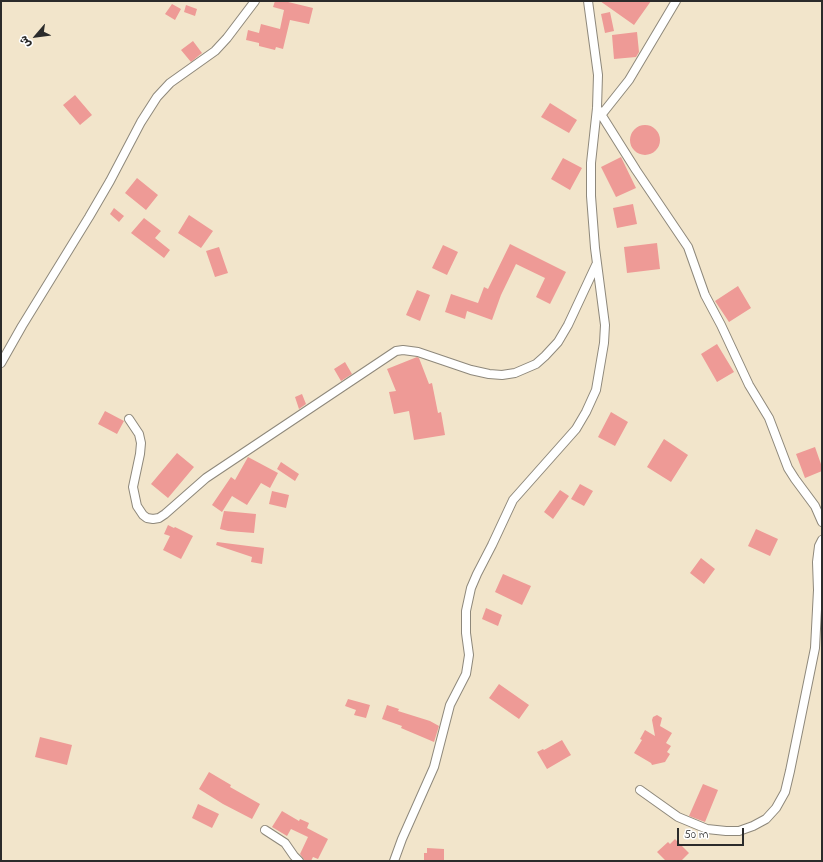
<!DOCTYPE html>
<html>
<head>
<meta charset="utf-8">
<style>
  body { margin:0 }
  #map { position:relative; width:823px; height:862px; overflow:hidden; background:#f2e5cb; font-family:"Indie Flower","Playpen Sans Arabic",sans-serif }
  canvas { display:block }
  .frame { position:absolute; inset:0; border:2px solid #2b2b2b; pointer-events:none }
  .north { position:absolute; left:16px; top:16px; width:40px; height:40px; -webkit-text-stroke:3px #fff; paint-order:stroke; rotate:242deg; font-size:11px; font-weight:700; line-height:16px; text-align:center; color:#2b2b2b }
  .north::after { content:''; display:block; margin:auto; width:14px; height:18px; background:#2b2b2b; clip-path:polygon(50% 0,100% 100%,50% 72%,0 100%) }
  .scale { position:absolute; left:677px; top:828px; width:67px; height:18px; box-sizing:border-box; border:2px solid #2b2b2b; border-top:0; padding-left:5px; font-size:12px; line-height:14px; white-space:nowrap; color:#2b2b2b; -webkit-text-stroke:3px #fff; paint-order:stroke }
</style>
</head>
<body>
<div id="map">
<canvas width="823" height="862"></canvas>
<div class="frame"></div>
<div class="north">ش</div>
<div class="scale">50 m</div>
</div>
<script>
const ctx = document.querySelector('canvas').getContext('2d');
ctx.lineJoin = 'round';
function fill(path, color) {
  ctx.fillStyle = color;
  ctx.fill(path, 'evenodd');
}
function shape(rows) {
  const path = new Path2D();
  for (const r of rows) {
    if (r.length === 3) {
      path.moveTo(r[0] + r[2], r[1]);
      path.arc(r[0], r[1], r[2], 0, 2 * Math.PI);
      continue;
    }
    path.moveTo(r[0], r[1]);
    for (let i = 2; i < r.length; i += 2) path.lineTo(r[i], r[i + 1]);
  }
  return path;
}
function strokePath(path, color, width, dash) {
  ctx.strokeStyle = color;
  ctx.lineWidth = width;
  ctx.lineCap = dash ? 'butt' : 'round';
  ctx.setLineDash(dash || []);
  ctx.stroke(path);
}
const building = shape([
  [275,1,284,1,313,8,309,24,290,20,283,49,276,47,275,50,259,46,259,43,246,40,248,30,259,33,261,24,280,29,284,10,273,7],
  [600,1,651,1,634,25],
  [172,4,181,9,175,20,165,14],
  [186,5,197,9,195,16,184,12],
  [610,12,614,31,605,33,601,14],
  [637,32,639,52,636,57,614,59,612,35],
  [193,41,202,53,191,62,181,50],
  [75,95,92,115,80,125,63,105],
  [550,103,577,120,569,133,541,117],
  [645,140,15],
  [621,157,636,188,616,197,601,167],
  [563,158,582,168,570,190,551,179],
  [137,178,158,195,146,210,125,193],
  [633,204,637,224,617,228,613,208],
  [114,208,124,216,119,222,110,214],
  [189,215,213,231,201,248,178,233],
  [144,218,161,231,155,238,170,250,164,258,131,233],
  [657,243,660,269,627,273,624,247],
  [510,244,566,272,550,304,536,297,545,278,516,264,501,295,492,320,467,311,465,319,445,312,451,294,478,303,484,287,488,289],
  [443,245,458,252,447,275,432,268],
  [219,247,228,273,215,277,206,251],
  [738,286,751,308,729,322,715,301],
  [417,290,430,295,420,321,406,315],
  [717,344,734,372,717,382,701,354],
  [417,357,419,358,429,384,432,383,438,413,441,412,445,435,414,440,409,411,394,414,389,392,396,391,387,369],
  [345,362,352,374,341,381,334,369],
  [302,394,306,404,299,409,295,397],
  [105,411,124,421,117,434,98,424],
  [611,412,628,422,615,446,598,437],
  [664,439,688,455,671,482,647,467],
  [815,447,822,467,822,471,805,478,796,454],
  [177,453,194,467,168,498,151,484],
  [248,457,278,473,270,488,261,483,247,505,232,496,222,512,212,505,231,477,235,480],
  [281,462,299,474,295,481,277,469],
  [580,484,593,491,584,506,571,499],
  [560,490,569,496,553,519,544,512],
  [272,491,289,495,286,508,269,504],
  [224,511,256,514,254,533,228,531,220,529],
  [168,525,174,528,175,527,193,536,181,559,163,550,170,536,164,534],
  [756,529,778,539,770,556,748,546],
  [217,542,264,548,262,564,251,562,252,557,216,545],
  [701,558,715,569,704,584,690,573],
  [503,574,531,586,522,605,495,592],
  [486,608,502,615,498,626,482,619],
  [499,684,529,705,519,719,489,698],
  [348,699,370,705,366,718,354,715,356,710,345,706],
  [387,705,399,709,398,711,430,721,439,726,434,742,401,728,402,726,382,719],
  [657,715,662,718,660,726,672,733,666,743,671,746,667,752,670,754,665,762,652,765,651,763,634,753,642,740,640,739,645,730,655,736,652,720,653,717],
  [40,737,72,745,67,765,35,757],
  [562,740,571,755,547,769,537,752,543,749,544,750],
  [209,772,231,785,230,787,260,804,252,819,223,804,199,789],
  [703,784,718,790,705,822,689,816],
  [198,804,219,814,212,828,192,818],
  [282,811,299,821,300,819,309,823,307,828,328,839,318,859,313,857,311,861,305,861,300,854,308,837,291,829,287,836,272,827],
  [675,839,689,853,681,861,666,861,657,852,668,842,670,844],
  [427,848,444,849,444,861,424,861,424,853,427,853]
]);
const street = shape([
  [597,108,636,170,688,247,705,295,721,325,749,385,769,418,788,468,795,479,815,506,822,522],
  [602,114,629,80,676,1],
  [1,363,22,326,89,217,110,181,141,122,157,97,170,83,215,51,227,38,255,1],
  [129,419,139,434,141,443,140,454,133,487,137,506,143,515,147,518,153,519,159,518,165,514,206,478,396,351,403,350,418,352,471,370,489,374,502,375,515,373,536,364,545,356,558,342,568,325,596,265],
  [640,790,678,817,707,829,726,831,739,831,753,826,766,819,776,808,785,792,790,771,815,648,818,590,817,562,819,546,822,540],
  [265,830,285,843,294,856,299,861],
  [394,861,402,839,434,767,450,705,466,674,469,655,466,633,466,611,471,588,477,574,492,545,513,500,576,429,586,412,596,390,604,343,605,325,595,248,591,196,591,163,597,108,598,75,588,1]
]);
fill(building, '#ee9a96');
strokePath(street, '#8e887b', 10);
strokePath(street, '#fff', 8);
</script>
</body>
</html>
